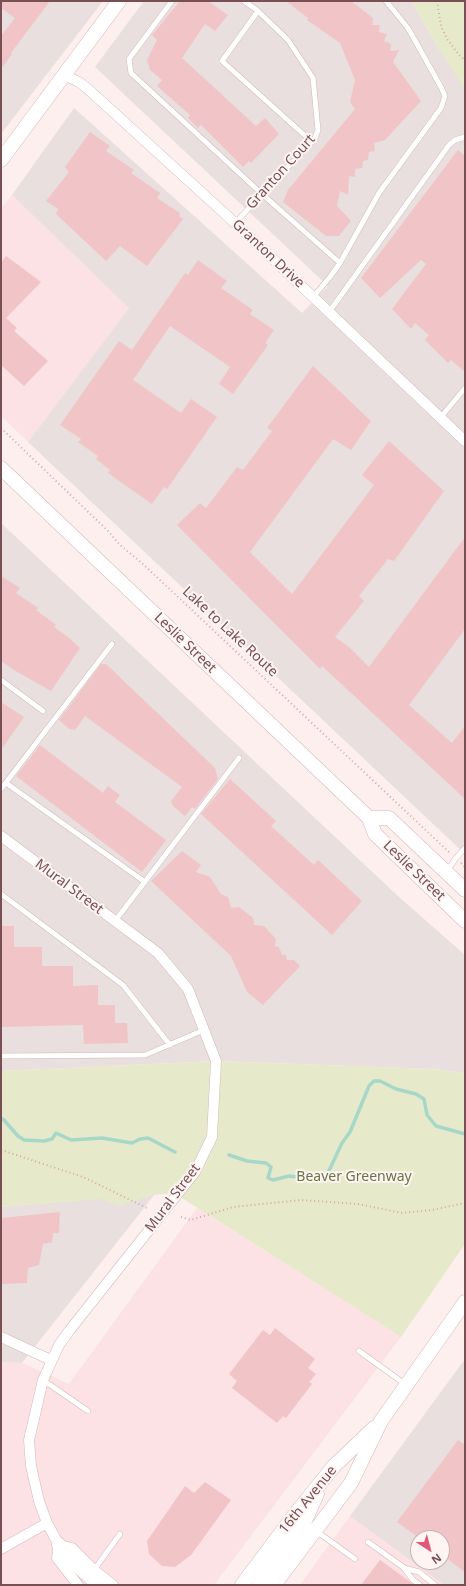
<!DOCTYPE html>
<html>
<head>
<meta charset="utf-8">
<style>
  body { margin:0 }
  #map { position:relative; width:466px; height:1586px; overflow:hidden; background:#fcefed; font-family:"Noto Sans",sans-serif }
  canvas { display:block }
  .frame { position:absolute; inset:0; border:2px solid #784f53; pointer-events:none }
  .north { position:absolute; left:410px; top:1530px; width:40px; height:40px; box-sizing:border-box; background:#fef5f3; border:1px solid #c8b3b3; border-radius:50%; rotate:144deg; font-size:11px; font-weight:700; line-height:16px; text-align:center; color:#784f53 }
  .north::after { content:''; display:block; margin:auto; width:14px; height:18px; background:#e05877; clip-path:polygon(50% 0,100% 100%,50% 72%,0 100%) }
</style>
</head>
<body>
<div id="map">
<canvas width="466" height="1586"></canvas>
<div class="frame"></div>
<div class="north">N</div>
</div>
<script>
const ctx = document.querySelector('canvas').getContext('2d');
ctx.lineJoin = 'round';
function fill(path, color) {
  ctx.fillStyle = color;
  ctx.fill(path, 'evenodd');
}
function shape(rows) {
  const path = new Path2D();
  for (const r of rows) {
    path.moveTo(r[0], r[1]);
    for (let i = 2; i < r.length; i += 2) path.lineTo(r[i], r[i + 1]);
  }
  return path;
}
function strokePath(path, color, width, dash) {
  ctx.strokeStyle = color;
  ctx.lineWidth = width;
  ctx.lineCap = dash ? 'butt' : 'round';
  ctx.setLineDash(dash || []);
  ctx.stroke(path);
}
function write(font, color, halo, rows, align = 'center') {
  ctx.font = font + ' "Noto Sans",sans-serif';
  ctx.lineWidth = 4;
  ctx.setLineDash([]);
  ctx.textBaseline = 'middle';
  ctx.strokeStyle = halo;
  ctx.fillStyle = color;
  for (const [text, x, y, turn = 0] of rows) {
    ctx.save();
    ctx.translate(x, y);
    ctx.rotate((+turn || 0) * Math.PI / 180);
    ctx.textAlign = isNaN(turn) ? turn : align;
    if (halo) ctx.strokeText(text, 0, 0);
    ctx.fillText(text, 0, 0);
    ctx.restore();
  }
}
const commercial = shape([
  [12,195,129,308,28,442,1,416,1,209],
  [197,1208,401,1337,214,1585,1,1585,1,1362,22,1363,69,1384],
  [350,1516,444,1585,300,1585]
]);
const industrial = shape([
  [1,1,103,1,1,134],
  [144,1,411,1,439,49,465,88,465,854,28,442,129,308,12,195,74,108,302,313,328,286,95,67],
  [1,523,399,897,465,955,465,1073,433,1069,216,1061,1,1071],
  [155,1194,22,1363,1,1362,1,1207],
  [465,1359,465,1585,444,1585,350,1516],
  [418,1538,442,1538,442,1562,418,1562]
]);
const green = shape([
  [411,1,465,1,465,90,439,49],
  [216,1061,433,1069,465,1073,465,1244,401,1337,174,1193,153,1195,118,1206,102,1199,1,1207,1,1071]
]);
const stream = shape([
  [1,1119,3,1119,18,1136,24,1140,44,1141,52,1139,56,1133,71,1140,102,1138,132,1143,140,1139,148,1138,175,1152],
  [229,1155,247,1161,266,1163,271,1167,268,1178,273,1180,289,1176,307,1178,327,1175,342,1143,350,1132,369,1086,374,1081,380,1081,396,1089,416,1094,424,1099,427,1115,436,1126,465,1134]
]);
const building = shape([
  [1,1,50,1,11,53,12,54,1,69,1,36,15,18,1,8],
  [180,1,208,1,228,15,215,31,205,24,182,58,256,126,265,118,279,134,251,163,249,161,243,167,201,125,198,128,188,118,190,115,157,86,162,80,150,70,147,60,157,40,152,35],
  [286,1,351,1,373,18,372,25,380,25,379,32,387,34,384,41,391,44,390,51,399,50,393,62,421,101,385,140,374,143,375,151,369,152,368,160,363,161,362,168,355,169,355,177,349,176,348,195,340,191,337,206,351,221,339,236,326,236,283,202,288,190,355,109,350,102,355,80,340,43,307,20,308,18],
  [90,132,110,146,106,151,134,170,131,173,160,193,157,198,180,213,179,216,183,219,147,266,120,246,106,261,56,214,58,209,46,201,69,172,65,167],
  [458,150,465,156,465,372,451,360,448,363,425,340,429,335,415,323,411,329,392,309,426,264,421,260,380,298,361,278],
  [6,256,41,282,6,318,17,328,14,331,48,361,24,386,1,365,1,263],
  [198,260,227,281,221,288,253,310,250,314,274,330,265,343,268,345,233,394,219,384,230,367,170,326,133,380,181,413,191,399,217,417,167,489,164,487,152,504,108,473,110,470,96,459,98,456,78,442,81,439,60,425,119,341,132,350,185,273,188,275],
  [313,366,371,421,351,450,333,439,250,552,292,594,374,485,362,475,389,441,444,491,394,561,388,559,359,596,364,601,335,637,349,647,369,667,465,537,465,629,409,705,452,743,465,726,465,799,322,666,320,669,177,525,200,503,206,508,237,467,243,470,272,431,267,428],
  [1,576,20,588,16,593,38,608,36,610,56,625,54,627,68,637,80,648,51,691,14,670,1,661],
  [101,664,106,664,215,768,218,779,195,809,192,807,185,816,173,806,171,801,182,787,85,716,75,730,69,729,59,720],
  [1,702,24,717,1,750],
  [40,745,103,793,108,786,120,795,115,802,166,840,142,872,16,776],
  [230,779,276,821,271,826,314,865,318,860,362,901,332,935,201,814],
  [182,851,201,865,196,872,210,877,221,894,228,897,231,908,239,907,253,918,254,925,264,926,276,939,275,946,279,947,282,955,286,955,287,960,294,960,300,966,263,1005,247,992,231,956,151,881],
  [1,926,14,926,14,947,42,947,42,966,73,966,73,986,98,985,98,1005,115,1005,115,1023,127,1023,128,1043,84,1044,83,1025,1,1027],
  [60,1212,59,1233,53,1233,52,1242,43,1244,39,1265,28,1268,27,1283,1,1284,1,1218],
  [275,1328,315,1359,308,1368,316,1374,309,1382,312,1384,286,1418,283,1416,277,1423,232,1388,237,1381,229,1374,263,1330,270,1335],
  [458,1440,465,1445,465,1572,442,1555,442,1538,419,1538,397,1522],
  [205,1482,231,1500,191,1555,175,1567,162,1566,149,1554,147,1541,185,1486,194,1493],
  [380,1560,409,1581,413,1585,361,1585]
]);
const path = shape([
  [437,1,441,26,447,39,460,56,465,60],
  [1,428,108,531,119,544,144,565,450,853],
  [461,863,465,867],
  [1,1150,83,1177,149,1209],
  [181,1217,191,1220,233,1207,301,1200,358,1204,402,1213,432,1210,465,1203]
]);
const lane = shape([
  [172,1,129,59,131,73,262,194,340,263],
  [258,11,222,61,312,142],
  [235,223,306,148,315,138,318,130,313,78,288,40,258,11,244,1],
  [313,297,330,277,340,263,379,193,441,108,445,96,441,87,408,28,386,1],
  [329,312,449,145,455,140,465,137],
  [440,418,465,388],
  [1,680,43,711],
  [6,783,145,882],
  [1,789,112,644],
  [447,871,456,858,465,848],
  [1,894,123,985,170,1045],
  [115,921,239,758],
  [1,1056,145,1055,204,1030],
  [359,1351,405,1384],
  [43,1380,88,1411],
  [316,1531,355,1559],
  [368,1542,403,1567,413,1580,420,1585],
  [404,1568,419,1572,435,1585],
  [94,1570,120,1534]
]);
const street = shape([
  [64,75,79,82,88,89,235,223,465,441],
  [1,836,158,953,188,989,216,1061,212,1137,195,1172,69,1331,59,1345,43,1380,29,1440,31,1466,39,1501,47,1523,59,1545,57,1558,78,1585],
  [1,1337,51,1360],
  [59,1545,72,1548,94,1570,113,1585],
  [1,1549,47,1523]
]);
const secondary = shape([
  [1,160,119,1],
  [1,468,369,818,375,834,465,921],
  [369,818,389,818,465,890],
  [59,1545,71,1560,99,1585],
  [242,1585,293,1517,334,1466,374,1428],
  [259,1585,304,1523,317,1494],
  [274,1585,351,1483,381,1421,465,1302]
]);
const streetNames = [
  ["Granton Court",281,172,-48],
  ["Granton Drive",268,254,43],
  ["Lake to Lake Route",230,632,43],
  ["Leslie Street",185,643,44],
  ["Leslie Street",414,871,44],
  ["Mural Street",69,887,37],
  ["Mural Street",173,1198,-53],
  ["16th Avenue",308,1500,-51]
];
const parkNames = [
  ["Beaver Greenway",354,1177]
];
fill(commercial, '#fce1e5');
fill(industrial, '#e9dfde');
fill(green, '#e6eacb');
strokePath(stream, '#a7d7c9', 3.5);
fill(building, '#f1c5c7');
strokePath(lane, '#d4b8b8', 6);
strokePath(street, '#d4b8b8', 11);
strokePath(secondary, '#d8b7b8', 15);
strokePath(path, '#d6a7aa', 2, [1, 3]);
strokePath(lane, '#fff', 5);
strokePath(street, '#fff', 10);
strokePath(secondary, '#fff', 14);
write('14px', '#784f53', '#fef5f3', streetNames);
write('14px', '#697744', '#fef5f3', parkNames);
</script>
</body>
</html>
